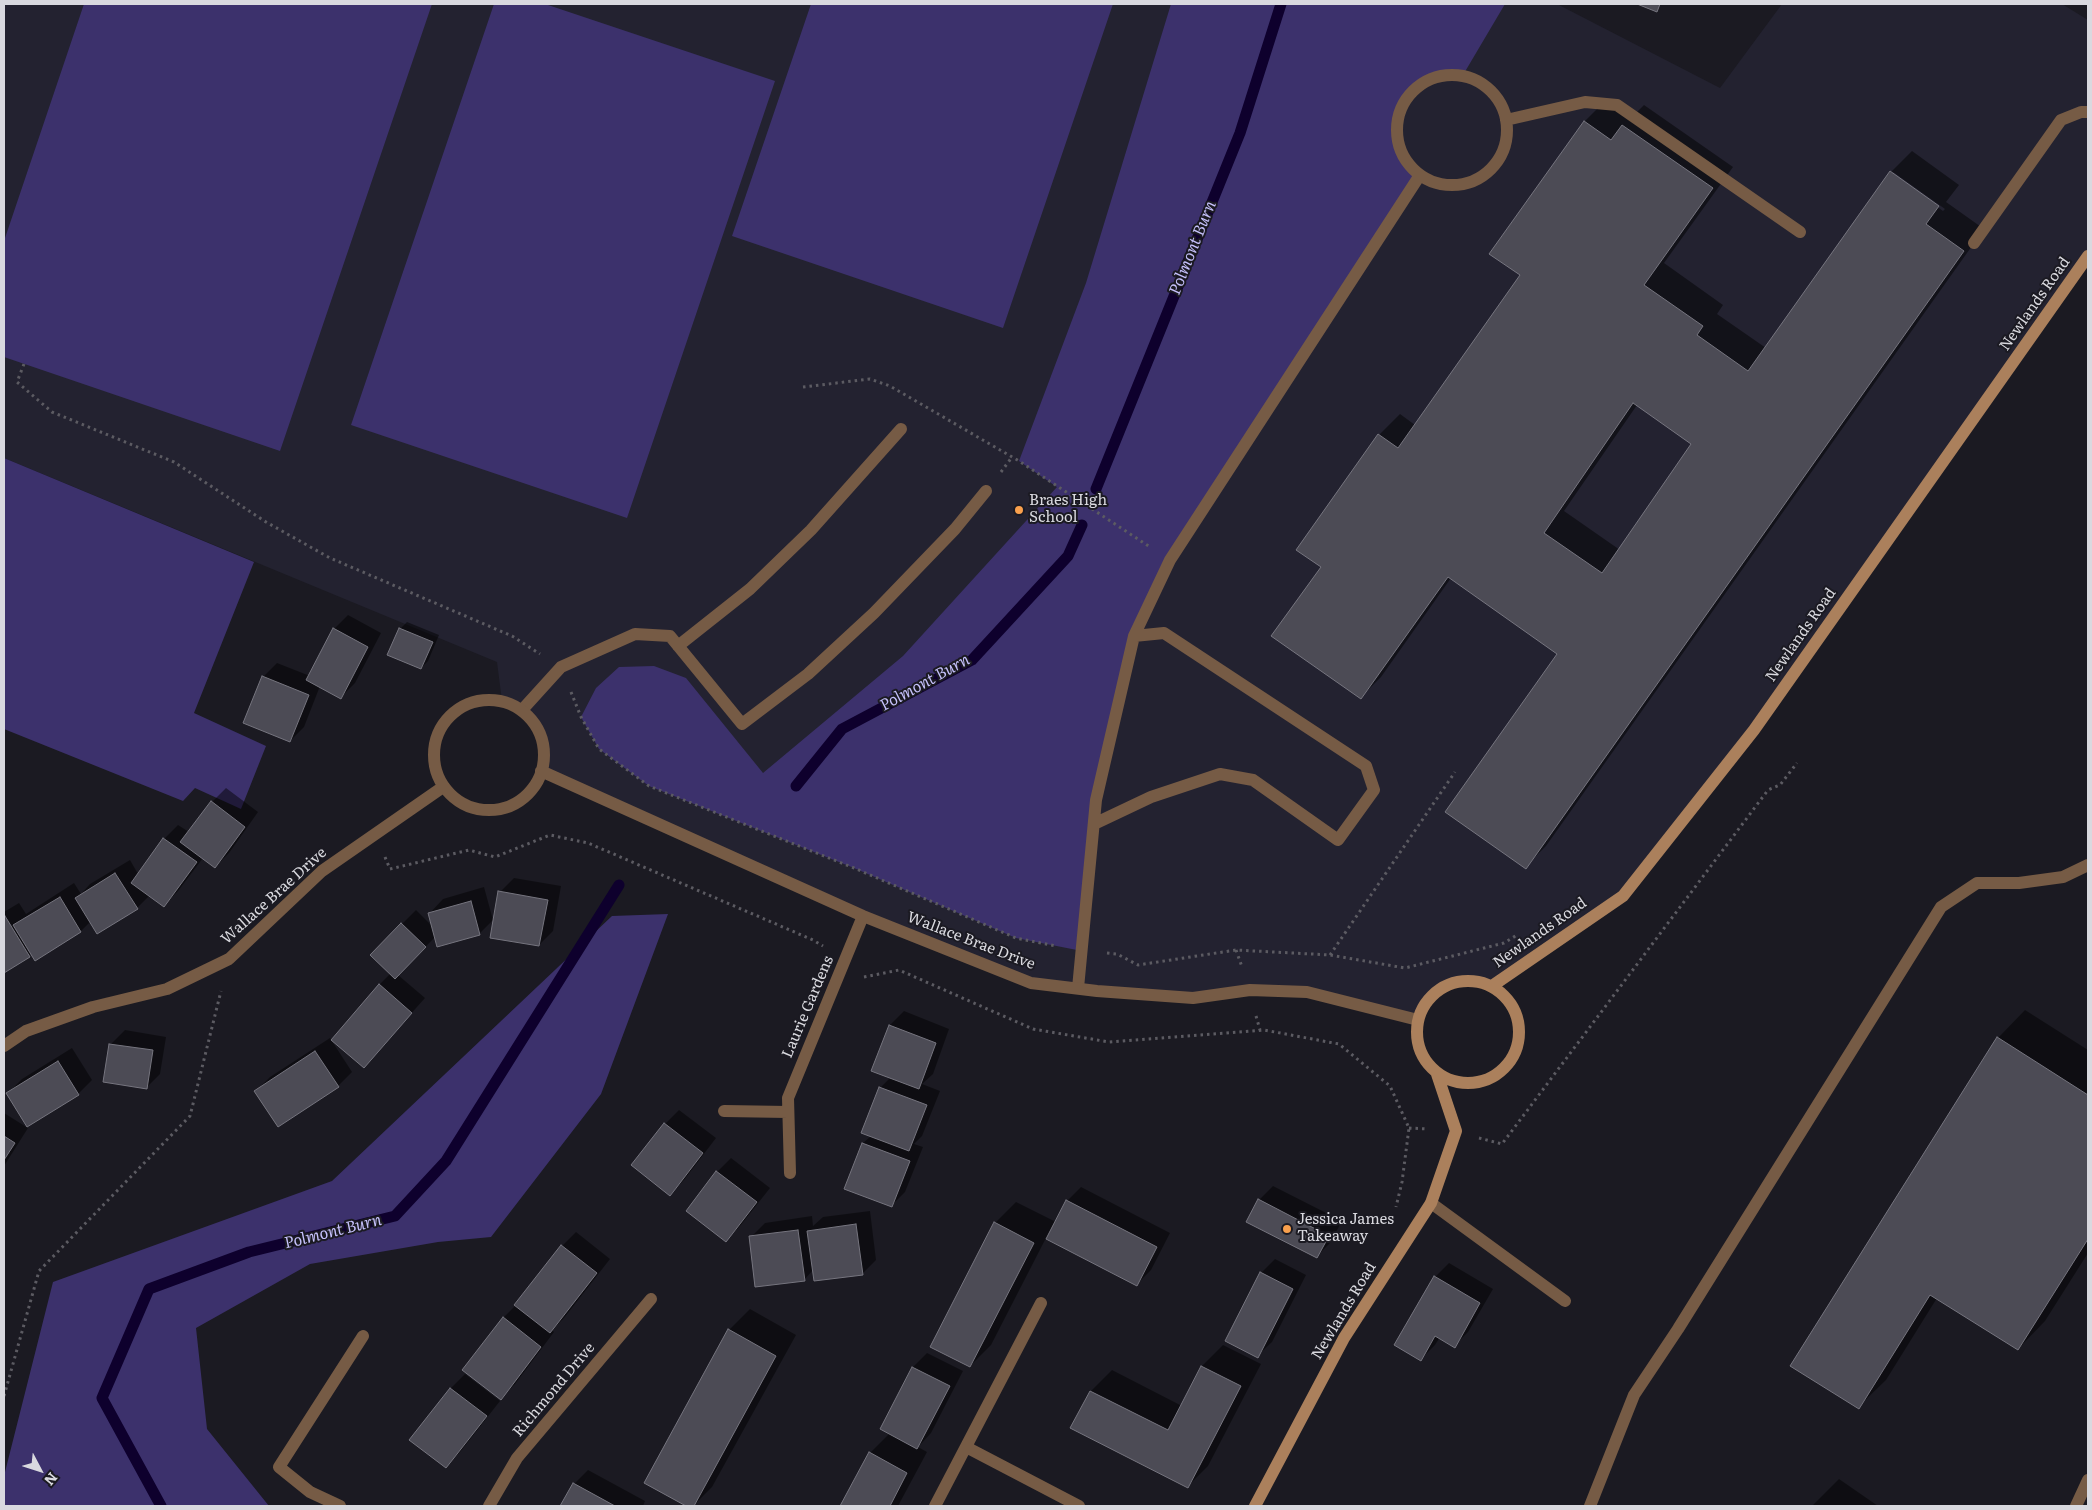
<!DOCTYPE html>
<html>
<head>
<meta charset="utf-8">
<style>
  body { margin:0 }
  #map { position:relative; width:2092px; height:1510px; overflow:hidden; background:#1b1a22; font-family:Literata,serif }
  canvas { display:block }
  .frame { position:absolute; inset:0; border:5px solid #d9d9df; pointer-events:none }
  .north { position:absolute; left:15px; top:1445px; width:50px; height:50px; -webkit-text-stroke:4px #1b1a22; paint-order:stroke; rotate:130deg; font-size:14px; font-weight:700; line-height:20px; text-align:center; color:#d9d9df }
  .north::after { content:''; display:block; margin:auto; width:18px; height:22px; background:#d9d9df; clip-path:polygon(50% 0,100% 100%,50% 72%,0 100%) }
</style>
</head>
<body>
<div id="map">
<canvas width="2092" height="1510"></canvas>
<div class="frame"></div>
<div class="north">N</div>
</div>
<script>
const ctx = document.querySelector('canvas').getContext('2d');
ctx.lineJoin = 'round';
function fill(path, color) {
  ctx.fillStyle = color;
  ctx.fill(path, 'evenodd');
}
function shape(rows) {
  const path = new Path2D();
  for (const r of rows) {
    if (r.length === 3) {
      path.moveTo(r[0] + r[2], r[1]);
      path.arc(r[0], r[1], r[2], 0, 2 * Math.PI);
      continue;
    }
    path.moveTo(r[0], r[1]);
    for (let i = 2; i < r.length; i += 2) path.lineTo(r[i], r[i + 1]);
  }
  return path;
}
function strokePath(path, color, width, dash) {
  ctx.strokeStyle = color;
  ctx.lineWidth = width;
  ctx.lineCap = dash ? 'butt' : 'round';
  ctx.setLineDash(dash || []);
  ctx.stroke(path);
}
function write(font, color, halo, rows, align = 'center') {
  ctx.font = font + ' Literata,serif';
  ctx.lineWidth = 4;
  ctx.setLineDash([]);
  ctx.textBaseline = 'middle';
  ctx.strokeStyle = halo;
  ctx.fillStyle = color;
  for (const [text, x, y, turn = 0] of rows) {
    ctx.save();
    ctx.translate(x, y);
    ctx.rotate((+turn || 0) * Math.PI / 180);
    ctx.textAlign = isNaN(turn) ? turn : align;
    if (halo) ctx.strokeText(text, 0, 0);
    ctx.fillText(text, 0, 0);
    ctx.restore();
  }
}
const built = shape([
  [4,4,1557,4,1720,88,1782,4,2062,4,2088,20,2088,256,1754,730,1623,896,1492,986,1471,980,1453,983,1437,991,1425,1004,1418,1020,1307,992,1193,998,1031,983,541,771,543,745,539,733,533,721,522,710,502,701,497,662,4,458]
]);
const green = shape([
  [84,4,432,4,280,451,4,357,4,241],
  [494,4,545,4,775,81,627,518,351,425],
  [811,4,1113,4,1003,328,732,236],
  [1171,4,1505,4,1463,75,1442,75,1422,83,1406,98,1398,118,1398,140,1405,160,1420,175,1170,560,1134,636,1096,800,1082,951,1016,938,854,868,649,786,599,749,581,717,596,688,619,667,654,666,686,678,763,773,903,656,1057,487,1019,461,1086,283],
  [4,458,254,562,194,713,266,746,241,809,195,788,183,801,4,729],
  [668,914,601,1094,491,1237,438,1242,310,1264,196,1328,207,1429,269,1506,4,1506,4,1476,53,1282,332,1181,612,916]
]);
const shadow = shape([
  [1606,100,1631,118,1644,105,1733,167,1664,263,1723,305,1717,314,1766,348,1891,172,1912,151,1959,185,1946,202,1984,229,1546,846,1525,867,1558,654,1451,578,1381,677,1360,698,1322,567,1379,435,1400,414,1415,425,1521,275,1491,253,1585,121],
  [1893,172,1945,209,1943,211,1893,175],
  [1637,405,1693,443,1620,550,1564,511],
  [348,615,381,633,355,683,341,697,320,686,304,727,290,741,263,677,277,663,310,676,334,629],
  [407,622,439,635,428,661,421,668,400,629],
  [226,788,258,812,229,853,215,867,203,858,178,891,164,905,150,895,137,908,91,921,81,931,36,959,32,953,4,971,4,912,19,903,26,914,74,883,81,894,90,884,130,860,138,874,164,839,178,825,189,832,212,802],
  [514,878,561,886,553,931,539,945,500,892],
  [484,887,493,920,479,934,436,936,398,975,425,998,364,1066,379,985,391,973,402,924,416,910,433,927,429,914,443,899],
  [2025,1010,2088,1050,2088,1253,2045,1321,2018,1349,1937,1298,1886,1380,1858,1407,1998,1038],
  [904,1011,949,1029,933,1074,922,1084,940,1091,922,1136,914,1144,923,1147,905,1192,891,1206,863,1143,871,1136,880,1088,891,1077,873,1070,890,1025],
  [125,1030,166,1037,160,1074,146,1088,111,1044],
  [330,1038,352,1072,338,1086,256,1091,270,1077],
  [72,1048,92,1080,78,1094,8,1093,22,1079],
  [679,1110,716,1138,684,1180,670,1194,665,1124],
  [4,1113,28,1128,4,1166],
  [731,1158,770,1188,740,1226,726,1240,717,1172],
  [1273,1186,1342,1221,1330,1243,1316,1257,1259,1200],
  [1081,1187,1170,1233,1151,1270,1137,1284,1046,1238,991,1345,970,1366,995,1223,1016,1202,1056,1222,1067,1201],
  [870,1211,876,1260,862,1274,813,1270,804,1280,751,1237,765,1223,812,1216,813,1226,823,1217],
  [576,1232,610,1259,564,1318,552,1330,554,1332,515,1384,501,1398,503,1318,517,1304,562,1246],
  [1275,1259,1306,1275,1272,1342,1257,1356,1261,1273],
  [1449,1263,1493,1289,1468,1332,1454,1346,1440,1337,1435,1345,1421,1359,1435,1277],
  [750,1309,796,1335,712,1487,693,1506,688,1506,645,1483,729,1330],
  [1223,1345,1261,1364,1208,1466,1187,1487,1072,1428,1091,1391,1112,1370,1182,1406,1202,1366],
  [927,1353,963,1371,931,1433,918,1447,927,1452,898,1506,841,1506,870,1453,890,1433,882,1429,913,1367],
  [465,1374,500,1401,460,1452,446,1466,411,1440,451,1388],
  [588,1470,645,1501,643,1506,562,1506,574,1484],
  [1839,1479,1878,1506,1812,1506]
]);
const stream = shape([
  [1096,489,1240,133,1281,4],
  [796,786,842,729,972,660,1068,556,1082,525],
  [161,1506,102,1398,149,1289,249,1252,395,1216,446,1161,619,885]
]);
const building = shape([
  [1637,4,1660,4,1657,12,1637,4],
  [1584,121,1611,140,1622,125,1713,188,1644,285,1703,326,1697,335,1748,371,1890,171,1939,206,1926,224,1964,251,1526,869,1445,812,1557,654,1448,577,1361,699,1271,636,1321,567,1296,550,1378,434,1398,448,1520,275,1489,254,1584,121],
  [1633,403,1691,444,1602,573,1544,533,1633,403],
  [333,628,368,647,341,699,306,680,333,628],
  [399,628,433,642,421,669,387,655,399,628],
  [262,676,309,695,290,742,243,723,262,676],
  [211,801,245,827,215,868,180,842,211,801],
  [163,838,197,862,164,907,131,883,163,838],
  [115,873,138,909,97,934,75,898,115,873],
  [498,891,548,900,539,946,490,938,498,891],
  [60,897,81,932,35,961,13,925,60,897],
  [471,901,480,935,437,947,428,913,471,901],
  [5,916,30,957,4,973,4,917,5,916],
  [401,923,426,947,395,979,370,955,401,923],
  [379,984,412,1013,364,1068,331,1040,379,984],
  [889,1025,936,1043,919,1089,871,1071,889,1025],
  [1997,1037,2088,1095,2088,1239,2018,1350,1930,1295,1859,1409,1790,1366,1997,1037],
  [109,1044,153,1050,147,1089,103,1082,109,1044],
  [315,1051,339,1087,278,1127,254,1091,315,1051],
  [58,1061,79,1095,27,1127,6,1093,58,1061],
  [879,1087,927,1105,909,1151,861,1133,879,1087],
  [664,1123,703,1153,670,1196,631,1165,664,1123],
  [4,1136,15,1143,4,1160,4,1136],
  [862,1143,910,1161,892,1207,844,1189,862,1143],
  [716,1171,757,1202,726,1242,686,1211,716,1171],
  [1258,1199,1329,1236,1317,1258,1246,1222,1258,1199],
  [1066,1200,1157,1247,1137,1286,1046,1239,1066,1200],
  [994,1222,1034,1243,970,1367,930,1347,994,1222],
  [856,1224,863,1275,814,1281,807,1231,856,1224],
  [798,1230,805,1281,755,1287,749,1236,798,1230],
  [561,1245,597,1273,550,1333,514,1305,561,1245],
  [1260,1272,1293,1289,1258,1358,1225,1341,1260,1272],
  [1434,1276,1480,1303,1455,1348,1435,1336,1421,1361,1394,1345,1434,1276],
  [503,1317,541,1347,501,1400,462,1370,503,1317],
  [728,1329,776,1356,694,1506,686,1506,644,1483,728,1329],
  [1201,1366,1241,1386,1188,1488,1070,1428,1090,1391,1168,1430,1201,1366],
  [912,1367,950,1386,917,1449,880,1429,912,1367],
  [450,1388,487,1416,446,1468,409,1440,450,1388],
  [869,1452,907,1473,890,1506,840,1506,869,1452],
  [573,1483,615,1506,560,1506,573,1483]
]);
const path = shape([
  [24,364,17,382,52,412,174,462,266,522,330,558,512,636,540,654],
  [803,387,870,379,890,386,1019,461,1150,547],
  [1001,472,1012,457],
  [571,692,581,717,599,749,649,786,854,868,1016,938,1056,946],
  [385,857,390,869,469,850,495,857,550,835,588,843,813,940,823,946],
  [1236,950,1242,967],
  [1107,953,1117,954,1138,965,1236,950,1330,955,1405,968,1504,943,1517,935],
  [1330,955,1455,772],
  [864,977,899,970,1033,1029,1109,1042,1264,1030,1339,1044,1390,1086,1409,1128,1402,1182,1396,1207],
  [1256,1016,1260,1030],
  [1409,1128,1428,1129],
  [1479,1138,1502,1144,1768,790,1780,785,1797,763],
  [4,1396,39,1271,190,1116,221,991]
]);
const lane = shape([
  [1452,130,55],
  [1506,120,1585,102,1617,105,1800,232],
  [1974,243,2061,120,2081,112,2088,112],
  [678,646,750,589,811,530,901,429],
  [522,710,561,667,635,634,670,636,742,724,808,674,874,613,955,529,986,491],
  [1094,824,1151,797,1220,774,1253,780,1338,840,1374,790,1366,766,1164,633,1134,636],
  [1078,988,1096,800,1134,636,1170,560,1420,175],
  [1431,1203,1565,1301],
  [1590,1506,1634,1395,1678,1329,1941,907,1977,883,2019,883,2063,877,2088,865],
  [2076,1506,2088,1480]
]);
const street = shape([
  [489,755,55],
  [541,771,863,916,1031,983,1097,991,1193,998,1250,990,1307,992,1418,1020],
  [4,1046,26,1031,93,1007,167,989,229,959,322,871,443,787],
  [724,1111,788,1112],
  [790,1173,788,1098,863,916],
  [966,1447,1079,1506],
  [340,1506,310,1492,279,1467,363,1336],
  [489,1506,517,1458,651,1299],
  [935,1506,1041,1303]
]);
const secondary = shape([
  [1468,1032,51],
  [1492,986,1623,896,1754,730,2088,256],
  [1255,1506,1344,1338,1431,1203,1456,1131,1437,1074]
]);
const markers = [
  [1019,510,5,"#f9a04d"],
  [1287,1229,5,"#f9a04d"]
];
const streetNames = [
  ["Newlands Road",2035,304,-55],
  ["Newlands Road",1801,635,-55],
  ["Wallace Brae Drive",274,896,-42],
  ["Newlands Road",1540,933,-35],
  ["Wallace Brae Drive",971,941,21],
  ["Laurie Gardens",808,1007,-67],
  ["Newlands Road",1344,1311,-59],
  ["Richmond Drive",554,1390,-50]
];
const poiNames = [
  ["Braes High",1029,501],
  ["School",1029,518],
  ["Jessica James",1297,1220],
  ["Takeaway",1297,1237]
];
const waterNames = [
  ["Polmont Burn",1193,248,-68],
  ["Polmont Burn",925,683,-29],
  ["Polmont Burn",333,1232,-14]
];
fill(built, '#232230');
fill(green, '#3c316c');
fill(shadow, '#0007');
strokePath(stream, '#0e002d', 11);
fill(building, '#4c4b55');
strokePath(building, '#76757f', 1);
strokePath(path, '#5c5b62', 3, [2.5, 4]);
strokePath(lane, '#765b45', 12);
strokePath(street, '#765b45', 12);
strokePath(secondary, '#ab805c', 12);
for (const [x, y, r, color] of markers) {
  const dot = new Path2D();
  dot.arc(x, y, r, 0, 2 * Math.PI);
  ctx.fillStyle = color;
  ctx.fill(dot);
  strokePath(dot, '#1b1a22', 2);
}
write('15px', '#d9d9df', '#1b1a22', streetNames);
write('15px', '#d9d9df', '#1b1a22', poiNames, 'left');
write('italic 16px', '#c5c0fb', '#1b1a22', waterNames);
</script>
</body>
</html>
